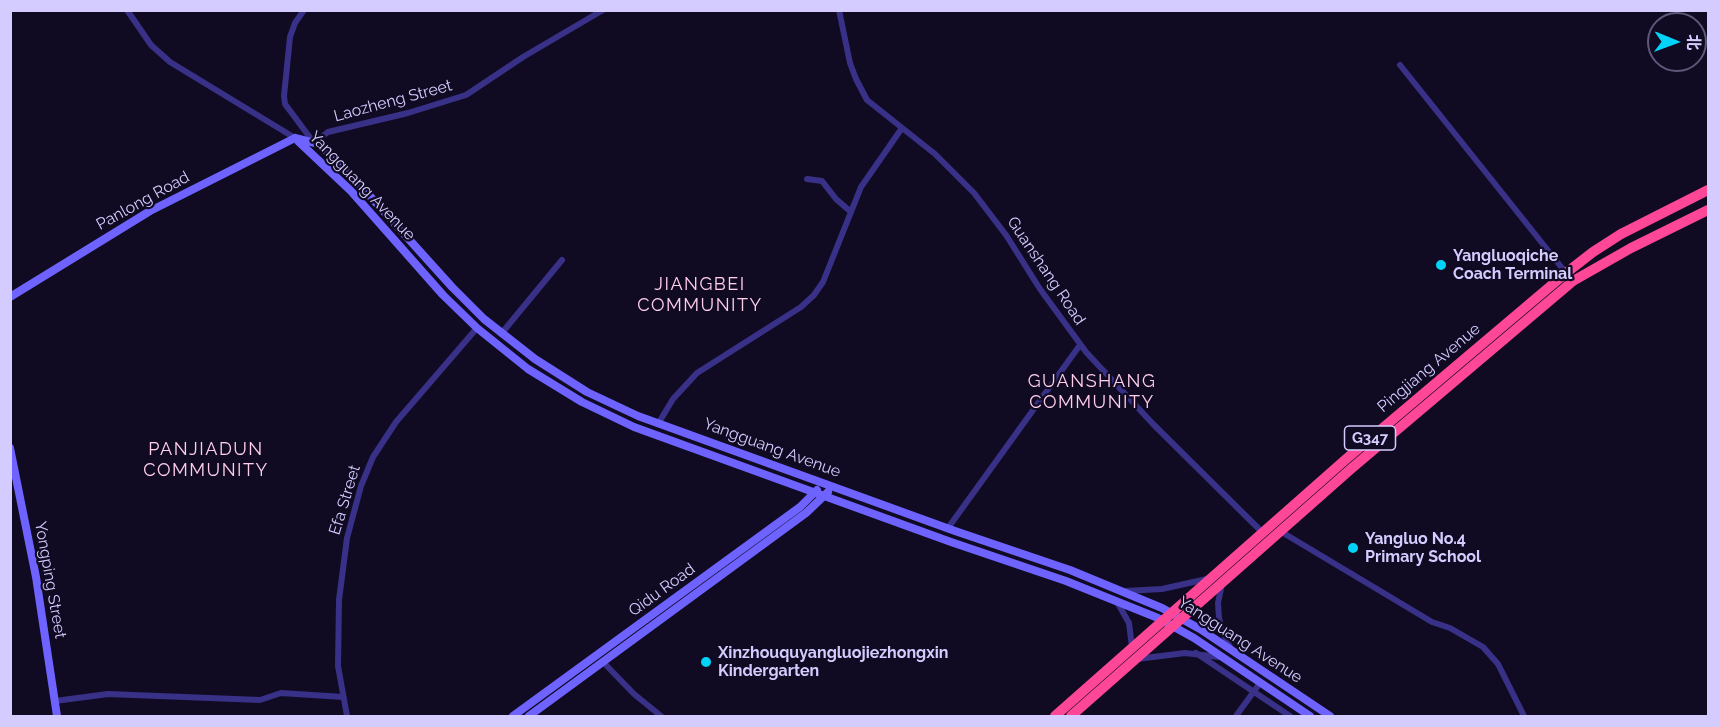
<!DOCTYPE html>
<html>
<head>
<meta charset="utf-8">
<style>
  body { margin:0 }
  #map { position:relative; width:1719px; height:727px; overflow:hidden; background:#100b22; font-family:Raleway,"Noto Sans SC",sans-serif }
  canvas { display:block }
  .frame { position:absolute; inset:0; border:12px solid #d4ccff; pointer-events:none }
  .north { position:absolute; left:1647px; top:12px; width:60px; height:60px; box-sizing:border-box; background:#100b22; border:2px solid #5e587a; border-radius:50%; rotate:91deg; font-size:16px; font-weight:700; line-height:24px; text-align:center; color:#d4ccff }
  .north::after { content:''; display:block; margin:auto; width:21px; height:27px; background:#00d3f7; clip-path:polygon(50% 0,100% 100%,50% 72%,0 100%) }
</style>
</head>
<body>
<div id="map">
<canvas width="1719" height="727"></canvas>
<div class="frame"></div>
<div class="north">北</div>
</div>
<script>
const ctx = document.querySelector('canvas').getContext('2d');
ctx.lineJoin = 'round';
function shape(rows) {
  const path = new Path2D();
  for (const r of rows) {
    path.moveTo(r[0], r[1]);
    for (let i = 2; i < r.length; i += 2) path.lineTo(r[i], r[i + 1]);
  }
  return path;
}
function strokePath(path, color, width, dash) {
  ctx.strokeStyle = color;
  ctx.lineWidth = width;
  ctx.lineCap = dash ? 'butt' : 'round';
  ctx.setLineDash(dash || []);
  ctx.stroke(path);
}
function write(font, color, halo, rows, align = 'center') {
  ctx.font = font + ' Raleway,sans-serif';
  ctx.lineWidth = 4.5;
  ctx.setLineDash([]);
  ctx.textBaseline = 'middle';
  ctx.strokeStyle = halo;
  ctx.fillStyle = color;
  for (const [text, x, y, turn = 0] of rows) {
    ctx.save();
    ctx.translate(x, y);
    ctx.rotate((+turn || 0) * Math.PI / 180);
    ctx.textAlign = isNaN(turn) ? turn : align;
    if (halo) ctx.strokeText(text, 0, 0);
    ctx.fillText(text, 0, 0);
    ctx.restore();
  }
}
const street = shape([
  [127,10,151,45,170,62,295,138],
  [304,10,295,23,290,37,284,96,285,104,314,143,328,132,408,113,466,95,523,57,603,10],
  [839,10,850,63,856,79,867,100,935,154,974,193,1006,235,1040,289,1086,352,1153,424,1262,532],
  [1400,65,1566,273],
  [807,179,822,181,836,199,851,212],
  [501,334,562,260],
  [658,424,673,399,697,373,801,307,814,295,823,282,861,187,902,128],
  [948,528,1080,345],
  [1280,531,1432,622,1450,628,1483,647,1498,664,1524,716],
  [1222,584,1218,603,1219,618,1223,633,1231,649],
  [1125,591,1162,589,1207,579],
  [1117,602,1129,623,1132,647],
  [1196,653,1290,716],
  [1137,659,1185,653,1219,657],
  [603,662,634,694,661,716],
  [55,701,108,694,260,700,281,693,343,697],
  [347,716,338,666,339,600,347,538,361,486,373,457,396,422,477,328],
  [1236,716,1260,683]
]);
const secondary = shape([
  [295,138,319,144,359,184,452,287,484,319,535,359,587,392,638,416,955,531,1070,570,1162,608,1200,629,1330,716],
  [298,141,351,191,443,295,477,328,528,369,582,402,634,427,951,542,1066,581,1158,618,1194,638,1310,716],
  [10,297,150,211,295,138],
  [10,448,36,577,57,716],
  [513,716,800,507,817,490],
  [529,716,806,513,828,492]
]);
const highway = shape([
  [1055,716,1345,460,1566,273,1593,252,1621,234,1708,190],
  [1071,716,1352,468,1573,281,1631,248,1708,210]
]);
const markers = [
  [1441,265,6,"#00d3f7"],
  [1353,548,6,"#00d3f7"],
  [706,662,6,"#00d3f7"]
];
const shields = [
  [1370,438,51]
];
const shieldNames = [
  ["G347",1370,438]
];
const streetNames = [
  ["Laozheng Street",393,101,-15],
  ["Yangguang Avenue",362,186,46],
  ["Panlong Road",143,201,-29],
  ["Guanshang Road",1046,271,56],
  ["Pingjiang Avenue",1429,368,-40],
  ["Yangguang Avenue",772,448,20],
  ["Efa Street",345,500,-73],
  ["Yongping Street",50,580,80],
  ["Qidu Road",662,590,-36],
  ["Yangguang Avenue",1240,640,33]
];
const poiNames = [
  ["Yangluoqiche",1453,256],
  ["Coach Terminal",1453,274],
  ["Yangluo No.4",1365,539],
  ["Primary School",1365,557],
  ["Xinzhouquyangluojiezhongxin",718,653],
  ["Kindergarten",718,671]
];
const neighbourhoodNames = [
  ["JIANGBEI",700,285],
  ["COMMUNITY",700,306],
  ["GUANSHANG",1092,382],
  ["COMMUNITY",1092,403],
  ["PANJIADUN",206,450],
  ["COMMUNITY",206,471]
];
strokePath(street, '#383187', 6);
strokePath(secondary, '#6e63ff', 8);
strokePath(highway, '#ff4797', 10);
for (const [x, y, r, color] of markers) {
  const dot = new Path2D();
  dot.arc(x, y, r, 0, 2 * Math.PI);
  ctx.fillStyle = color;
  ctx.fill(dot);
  strokePath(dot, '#100b22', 2);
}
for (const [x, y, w] of shields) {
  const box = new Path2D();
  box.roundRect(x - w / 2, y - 12, w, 24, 4.5);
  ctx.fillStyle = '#100b22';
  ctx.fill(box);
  strokePath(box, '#d4ccff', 1.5);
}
write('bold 15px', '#d4ccff', null, shieldNames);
write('16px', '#d4ccff', '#100b22', streetNames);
write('bold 16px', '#d4ccff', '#100b22', poiNames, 'left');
ctx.letterSpacing = '1.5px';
write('18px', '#ffceeb', '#100b22', neighbourhoodNames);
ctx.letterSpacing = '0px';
</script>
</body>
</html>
